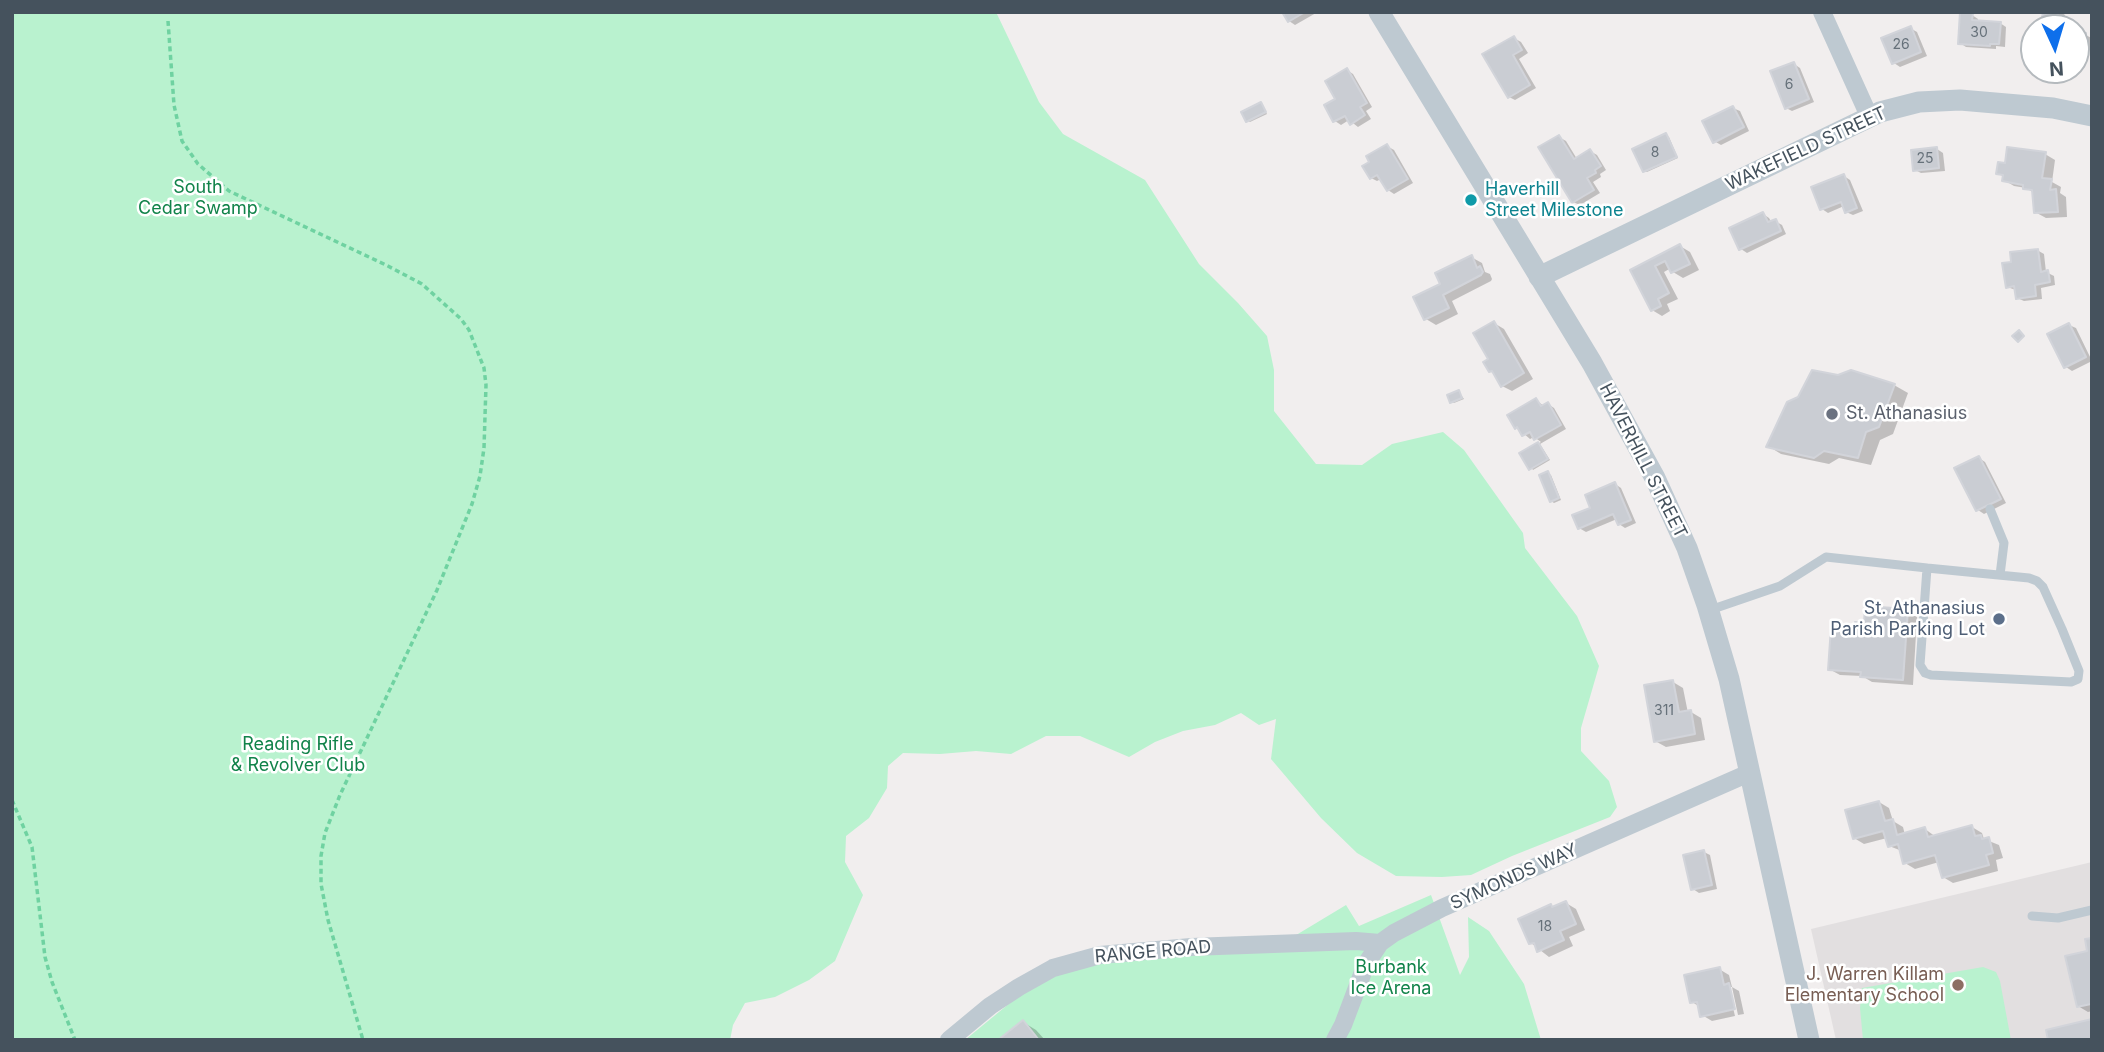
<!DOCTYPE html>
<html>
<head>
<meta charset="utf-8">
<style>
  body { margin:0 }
  #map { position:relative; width:2104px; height:1052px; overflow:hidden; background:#f1eeee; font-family:Inter,sans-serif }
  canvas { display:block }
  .frame { position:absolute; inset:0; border:14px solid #45525d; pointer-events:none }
  .north { position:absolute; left:2020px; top:14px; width:70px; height:70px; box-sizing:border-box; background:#fff; border:2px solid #b5babe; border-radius:50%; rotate:176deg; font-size:19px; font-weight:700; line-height:28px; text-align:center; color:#45525d }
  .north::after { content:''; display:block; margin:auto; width:24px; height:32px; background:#0e6feb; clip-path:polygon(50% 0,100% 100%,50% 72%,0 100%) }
</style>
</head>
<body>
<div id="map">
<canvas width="2104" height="1052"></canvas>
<div class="frame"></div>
<div class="north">N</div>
</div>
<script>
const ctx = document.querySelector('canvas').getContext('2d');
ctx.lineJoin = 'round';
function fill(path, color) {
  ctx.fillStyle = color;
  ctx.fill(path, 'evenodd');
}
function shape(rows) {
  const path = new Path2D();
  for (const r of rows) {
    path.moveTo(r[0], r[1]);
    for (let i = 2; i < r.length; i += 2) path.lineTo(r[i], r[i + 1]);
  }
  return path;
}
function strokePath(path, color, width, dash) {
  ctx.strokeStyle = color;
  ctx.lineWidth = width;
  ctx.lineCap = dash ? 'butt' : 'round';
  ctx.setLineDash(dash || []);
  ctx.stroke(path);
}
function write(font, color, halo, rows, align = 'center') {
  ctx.font = font + ' Inter,sans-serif';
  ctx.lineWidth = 5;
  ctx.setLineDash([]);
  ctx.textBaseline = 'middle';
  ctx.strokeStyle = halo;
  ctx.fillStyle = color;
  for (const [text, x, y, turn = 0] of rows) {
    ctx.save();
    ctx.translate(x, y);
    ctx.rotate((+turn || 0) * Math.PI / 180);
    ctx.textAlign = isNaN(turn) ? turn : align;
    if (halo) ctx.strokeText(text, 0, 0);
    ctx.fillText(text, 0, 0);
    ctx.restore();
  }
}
const education = shape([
  [2092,862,2092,1040,1836,1040,1811,929]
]);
const green = shape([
  [12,12,996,12,1039,102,1063,134,1145,180,1199,264,1238,303,1267,336,1274,370,1274,411,1316,464,1362,465,1392,444,1443,432,1464,450,1523,533,1525,548,1577,616,1599,666,1581,728,1581,751,1609,781,1617,807,1610,817,1512,856,1471,875,1442,877,1396,876,1357,853,1321,818,1271,759,1276,719,1259,725,1241,713,1215,725,1183,731,1155,742,1129,757,1080,736,1046,736,1011,754,976,751,940,754,903,753,888,766,887,788,869,818,846,836,845,862,863,895,835,961,809,980,775,997,745,1003,733,1025,730,1040,12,1040],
  [1431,895,1460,975,1469,957,1468,917,1489,931,1524,984,1541,1040,965,1040,1022,993,1051,977,1092,963,1273,949,1346,905,1359,926],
  [1983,967,1996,972,2000,981,2011,1040,1863,1040,1860,1008,1862,988]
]);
const shadow = shape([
  [1284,12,1316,12,1316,13,1295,25,1289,21],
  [2045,12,2061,12,2065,15,2062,28,2042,28],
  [1972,15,1978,19,1978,22,2000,23,2006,27,2005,47,1996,46,1996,49,1966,47,1960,43],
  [1910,28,1917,32,1927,56,1900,67,1894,63],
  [2076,31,2092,38,2090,50,2081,48,2080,56,2076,56],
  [1514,38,1521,42,1528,53,1519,59,1536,88,1515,100,1509,97],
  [1794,64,1800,68,1814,102,1792,111,1786,108],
  [1347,70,1353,74,1372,107,1366,111,1371,119,1358,127,1349,120,1341,125,1335,121,1337,99],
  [1261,104,1267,114,1250,122,1248,121],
  [1733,108,1740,111,1749,131,1721,145,1714,141],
  [1666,135,1669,137,1678,158,1647,172,1644,171],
  [1559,137,1566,141,1577,159,1590,151,1597,155,1606,170,1600,174,1601,177,1593,182,1600,193,1580,205,1573,202],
  [1387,146,1394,150,1413,183,1394,194,1388,190,1381,179,1377,181,1371,178],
  [1937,149,1943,153,1945,171,1921,173,1915,170],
  [2045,154,2055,160,2052,182,2061,187,2060,193,2066,197,2067,217,2046,218,2035,212,2034,193,2026,188,2014,186,2004,180,2004,177,1998,173,2006,165],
  [1844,176,1850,180,1863,211,1853,215,1846,212,1844,206,1828,213,1822,209],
  [1763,214,1769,218,1772,223,1775,221,1782,225,1786,234,1747,253,1741,249],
  [1680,246,1690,252,1699,270,1683,278,1673,272,1671,268,1664,272,1678,299,1667,304,1670,311,1662,316,1652,310,1632,271],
  [2037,250,2044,254,2046,272,2054,276,2055,285,2041,288,2042,299,2024,301,2017,298,2016,290,2007,287,2013,264],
  [1471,257,1482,263,1485,272,1490,274,1492,279,1491,281,1452,301,1458,314,1436,325,1426,319,1442,285],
  [1494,323,1504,329,1533,379,1512,391,1502,386,1495,374,1490,371],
  [2069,325,2076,328,2092,361,2072,371,2066,367],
  [1838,377,1894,385,1908,393,1893,434,1880,440,1871,465,1839,458,1829,464,1781,454,1768,446],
  [1459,392,1464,399,1454,403,1452,402],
  [1536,400,1544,406,1548,404,1554,408,1566,429,1540,444,1550,460,1533,470,1521,453,1541,442,1534,437,1530,439,1516,427],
  [1979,458,1985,462,2006,503,1984,514,1978,510],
  [1548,473,1551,475,1561,500,1554,503,1551,501],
  [1615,484,1621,488,1636,523,1625,528,1619,524,1617,519,1586,532,1579,528,1592,509],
  [1907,611,1917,617,1913,685,1872,682,1862,676,1840,675,1829,669,1856,630,1865,625],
  [1673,682,1683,688,1688,713,1691,712,1701,718,1705,740,1666,747,1655,741],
  [1879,802,1889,808,1893,821,1903,827,1905,835,1925,829,1936,837,1972,827,1982,833,1984,839,1999,845,2003,858,1996,860,1998,871,1953,883,1943,877,1939,862,1915,869,1905,863,1902,851,1889,846,1887,838,1864,844,1854,838],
  [1704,852,1710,855,1717,889,1699,893,1693,889],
  [1566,903,1576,909,1585,930,1569,937,1573,946,1549,957,1531,943,1551,906,1555,908],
  [2092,940,2092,1011,2088,1012,2078,1006],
  [1719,969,1729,975,1732,987,1739,991,1744,1014,1738,1015,1732,987,1728,987,1735,1016,1712,1021,1702,1015,1700,1007,1692,1002],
  [1023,1022,1036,1030,1045,1040,1001,1040]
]);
const building = shape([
  [1282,12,1305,12,1288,22,1282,12],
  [1960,12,1973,13,1972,20,2001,22,1999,44,1990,44,1990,46,1958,44,1960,12],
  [2043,12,2058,12,2056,26,2070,28,2040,28,2043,12],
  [1911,26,1921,52,1892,64,1881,38,1911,26],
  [2076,29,2078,29,2078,32,2086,33,2084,47,2076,46,2076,29],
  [1514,36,1522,50,1513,55,1530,85,1508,98,1482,54,1514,36],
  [1794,62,1809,99,1785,109,1770,71,1794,62],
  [1347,68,1367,103,1360,107,1365,115,1350,125,1345,116,1333,122,1324,105,1335,99,1325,81,1347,68],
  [1261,102,1266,112,1246,122,1241,112,1261,102],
  [1733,106,1744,127,1713,143,1702,121,1733,106],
  [1666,133,1677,157,1643,172,1632,149,1666,133],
  [1559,135,1574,159,1590,149,1601,166,1595,170,1596,173,1587,178,1594,190,1572,203,1538,147,1559,135],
  [1387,144,1408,179,1387,191,1377,175,1370,179,1362,166,1369,162,1366,156,1387,144],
  [1937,147,1939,168,1913,171,1911,150,1937,147],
  [2007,147,2046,152,2042,178,2052,179,2050,190,2056,189,2058,212,2034,213,2032,190,2023,189,2023,185,2002,181,2003,175,1996,174,1998,162,2005,163,2007,147],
  [1844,174,1857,208,1845,213,1841,202,1820,210,1811,187,1844,174],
  [1763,212,1768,222,1776,219,1781,231,1739,250,1729,228,1763,212],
  [1680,244,1690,264,1671,273,1665,261,1655,266,1669,293,1658,299,1661,306,1651,311,1630,270,1680,244],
  [2038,249,2041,272,2048,270,2050,282,2035,285,2036,296,2016,299,2014,286,2006,288,2002,263,2011,262,2010,252,2038,249],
  [1472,255,1477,268,1480,266,1483,272,1481,275,1443,295,1449,308,1424,320,1413,297,1440,284,1435,273,1472,255],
  [1494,321,1524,373,1501,387,1492,371,1489,372,1483,362,1488,359,1473,333,1494,321],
  [2069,323,2086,357,2064,368,2047,334,2069,323],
  [2019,330,2024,336,2018,342,2012,336,2019,330],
  [1812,370,1838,375,1851,370,1895,384,1879,427,1866,432,1858,458,1824,451,1814,458,1766,447,1787,402,1798,397,1812,370],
  [1459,390,1462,398,1450,403,1447,395,1459,390],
  [1536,398,1541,406,1548,402,1561,425,1534,440,1530,432,1522,436,1517,427,1515,429,1507,415,1536,398],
  [1538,442,1548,459,1529,470,1519,453,1538,442],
  [1979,456,2001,499,1976,511,1954,468,1979,456],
  [1548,471,1559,498,1550,502,1539,475,1548,471],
  [1615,482,1631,520,1618,525,1613,514,1578,529,1572,515,1590,508,1585,495,1615,482],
  [1865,606,1908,609,1903,680,1860,677,1861,672,1828,670,1831,627,1855,628,1855,622,1864,623,1865,606],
  [1673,680,1679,712,1691,710,1695,734,1654,742,1644,685,1673,680],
  [1879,801,1885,821,1893,819,1897,835,1925,827,1928,837,1972,825,1975,836,1981,835,1982,839,1989,837,1993,853,1986,855,1989,865,1942,878,1935,855,1903,864,1898,844,1888,847,1883,831,1853,839,1845,810,1879,801],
  [1704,850,1712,885,1691,890,1683,855,1704,850],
  [1566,901,1576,924,1560,931,1564,940,1537,952,1534,943,1529,944,1518,919,1551,904,1552,907,1566,901],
  [2092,938,2092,1006,2091,1004,2077,1007,2065,956,2087,951,2085,939,2092,938],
  [1720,967,1724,985,1729,983,1735,1009,1700,1017,1697,1002,1690,1003,1684,975,1720,967],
  [2092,1019,2092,1040,2048,1040,2046,1030,2092,1019],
  [1023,1020,1039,1040,998,1040,1023,1020]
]);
const path = shape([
  [168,21,174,105,182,141,198,164,229,191,386,265,422,284,461,319,469,330,484,368,486,385,484,448,480,476,472,504,437,590,340,795,325,833,321,856,321,884,328,920,363,1040],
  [12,800,32,847,45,957,52,982,75,1040]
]);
const service = shape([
  [1990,509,2004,543,2000,575],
  [1710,610,1780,586,1826,557,1927,568,1920,665,1925,673,1931,675,2071,682,2078,679,2079,671,2062,629,2043,587,2037,581,2029,578,1927,568],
  [2032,916,2058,918,2092,910]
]);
const minor = shape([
  [1822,12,1869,116],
  [949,1040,990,1006,1019,987,1053,968,1100,955,1191,947,1356,941,1380,943],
  [1335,1040,1343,1025,1366,964,1380,943,1394,933,1442,908,1749,773]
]);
const tertiary = shape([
  [1379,12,1592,363,1655,478,1687,548,1707,605,1729,679,1809,1040],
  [1539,277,1880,112,1919,102,1960,100,2053,108,2092,116]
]);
const markers = [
  [1471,200,7,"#0f9aa8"],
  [1832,414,7,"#6b7280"],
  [1999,619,7,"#5c6f8a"],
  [1958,985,7,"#8d6e63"]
];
const numberNames = [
  ["30",1979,33],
  ["26",1901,45],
  ["6",1789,85],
  ["8",1655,153],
  ["25",1925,159],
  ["311",1664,711],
  ["18",1545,927]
];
const streetNames = [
  ["WAKEFIELD STREET",1806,149,-25],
  ["HAVERHILL STREET",1643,461,63],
  ["SYMONDS WAY",1514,877,-24],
  ["RANGE ROAD",1153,952,-5]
];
const parkNames = [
  ["South",198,188],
  ["Cedar Swamp",198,209],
  ["Reading Rifle",298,745],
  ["& Revolver Club",298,766],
  ["Burbank",1391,968],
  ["Ice Arena",1391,989]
];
const cultureNames = [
  ["Haverhill",1485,190],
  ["Street Milestone",1485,211]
];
const worshipNames = [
  ["St. Athanasius",1846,414]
];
const serviceNames = [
  ["St. Athanasius",1985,609],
  ["Parish Parking Lot",1985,630]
];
const educationNames = [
  ["J. Warren Killam",1944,975],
  ["Elementary School",1944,996]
];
fill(education, '#e2dfe0');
fill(green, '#b9f2cf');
fill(shadow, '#0003');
fill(building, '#cacdd3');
strokePath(building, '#d2d4da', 2);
strokePath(path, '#6fd2a1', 3.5, [5, 3.5]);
strokePath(service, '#bec9d1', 9);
strokePath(minor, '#bec9d1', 18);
strokePath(tertiary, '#bec9d1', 21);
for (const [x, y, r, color] of markers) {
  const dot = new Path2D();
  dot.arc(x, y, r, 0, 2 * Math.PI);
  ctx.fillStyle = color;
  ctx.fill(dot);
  strokePath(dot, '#fff', 2.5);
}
write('14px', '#66717a', null, numberNames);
write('18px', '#45525d', '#fff', streetNames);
write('18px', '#11834a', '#fff', parkNames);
write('18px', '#0d838f', '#fff', cultureNames, 'left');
write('18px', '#5b616d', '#fff', worshipNames, 'left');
write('18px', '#4e5e75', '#fff', serviceNames, 'right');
write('18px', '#785e54', '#fff', educationNames, 'right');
</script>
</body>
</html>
